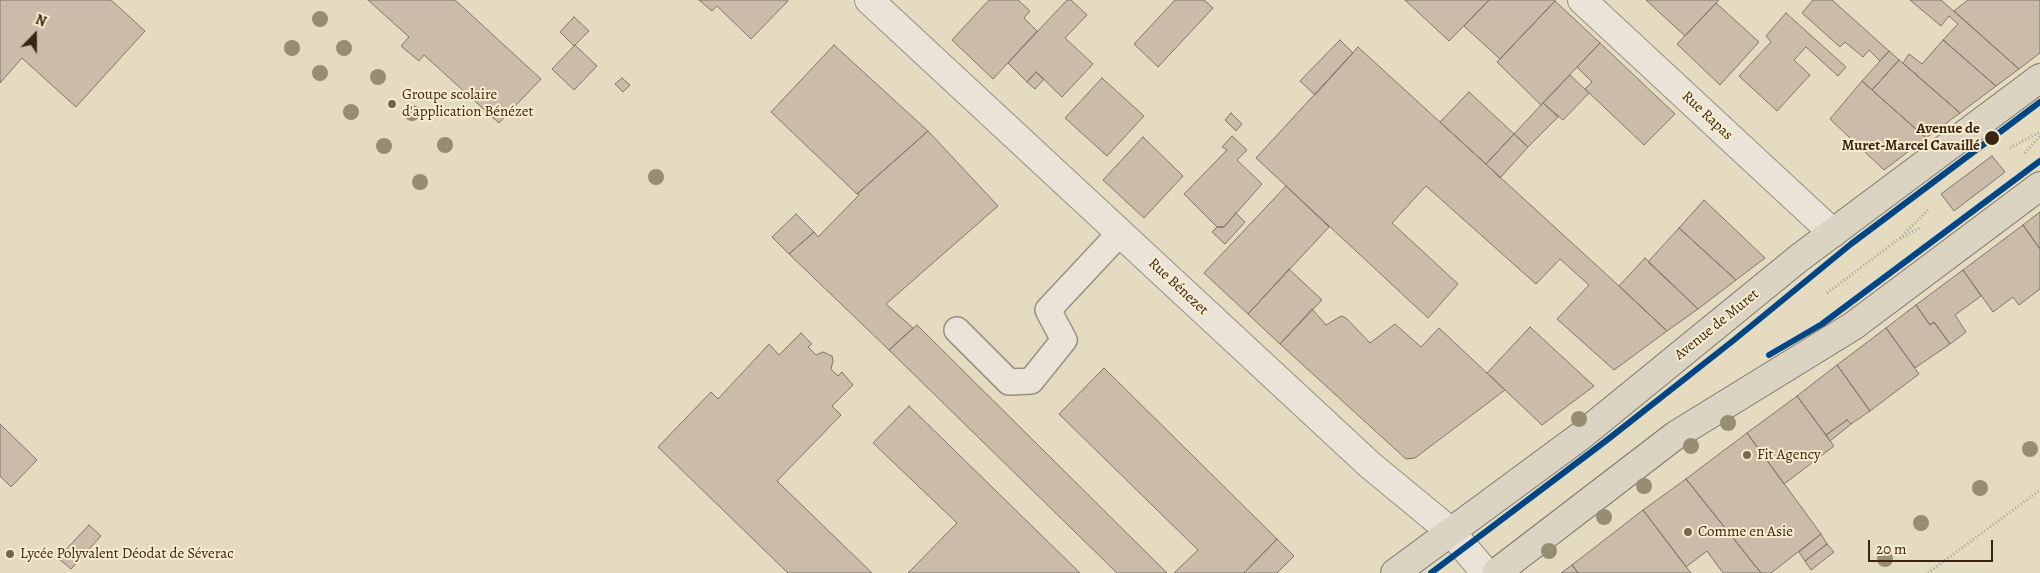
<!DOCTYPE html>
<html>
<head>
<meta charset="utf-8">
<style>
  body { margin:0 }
  #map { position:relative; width:2040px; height:573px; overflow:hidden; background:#e4dbc1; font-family:Alegreya,serif }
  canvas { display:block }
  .north { position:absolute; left:10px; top:10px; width:50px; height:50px; -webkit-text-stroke:4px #f7ecce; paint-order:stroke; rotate:22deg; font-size:14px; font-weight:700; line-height:20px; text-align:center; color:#392514 }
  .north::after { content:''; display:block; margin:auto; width:18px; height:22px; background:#392514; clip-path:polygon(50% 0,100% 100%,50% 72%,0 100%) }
  .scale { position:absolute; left:1868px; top:540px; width:125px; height:22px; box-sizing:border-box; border:2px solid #392514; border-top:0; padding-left:6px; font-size:15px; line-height:18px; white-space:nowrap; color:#392514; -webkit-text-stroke:4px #f7ecce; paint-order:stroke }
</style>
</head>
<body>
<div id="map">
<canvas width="2040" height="573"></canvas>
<div class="north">N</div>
<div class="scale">20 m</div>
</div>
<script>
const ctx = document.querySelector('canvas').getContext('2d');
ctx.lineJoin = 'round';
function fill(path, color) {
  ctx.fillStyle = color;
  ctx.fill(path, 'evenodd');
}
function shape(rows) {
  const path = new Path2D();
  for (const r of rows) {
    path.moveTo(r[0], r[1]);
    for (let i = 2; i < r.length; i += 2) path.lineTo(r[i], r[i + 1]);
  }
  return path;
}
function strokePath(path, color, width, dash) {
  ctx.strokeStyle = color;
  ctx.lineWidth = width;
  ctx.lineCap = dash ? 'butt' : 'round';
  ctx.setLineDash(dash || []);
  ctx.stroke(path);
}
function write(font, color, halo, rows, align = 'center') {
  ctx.font = font + ' Alegreya,serif';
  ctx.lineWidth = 4;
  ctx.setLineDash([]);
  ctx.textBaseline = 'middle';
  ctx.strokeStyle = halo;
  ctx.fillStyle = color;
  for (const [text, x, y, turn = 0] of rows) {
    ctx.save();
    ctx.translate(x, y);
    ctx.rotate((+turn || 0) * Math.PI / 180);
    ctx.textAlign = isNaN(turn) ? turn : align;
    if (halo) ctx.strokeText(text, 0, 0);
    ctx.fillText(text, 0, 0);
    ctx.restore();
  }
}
const building = shape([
  [0,0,111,0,145,31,76,107,22,58,0,83,0,0],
  [368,0,455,0,541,79,499,123,424,55,419,61,401,46,409,37,368,0],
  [699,0,787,0,788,1,751,39,717,6,712,11,699,0],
  [989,0,1018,0,1030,11,1024,18,1037,31,993,79,952,40,989,0],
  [1067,0,1071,0,1087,15,1065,38,1093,64,1062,97,1036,72,1027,82,1008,63,1067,0],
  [1175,0,1204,0,1213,8,1158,67,1134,44,1175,0],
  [1405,0,1489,0,1449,41,1405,0],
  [1489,0,1554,0,1555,1,1500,59,1464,26,1489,0],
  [1646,0,1719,0,1685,36,1646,0],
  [1813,0,1832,0,1889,51,1880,61,1869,50,1863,57,1845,42,1840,47,1802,13,1813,0],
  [1910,0,1941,0,2019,69,1996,86,1943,40,1958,24,1949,16,1941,26,1910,0],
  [1968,0,2040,0,2040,53,2019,69,1954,11,1968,0],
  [1555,1,1600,43,1541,105,1497,62,1555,1],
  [1716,3,1759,42,1720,85,1677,44,1716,3],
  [1786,13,1846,67,1838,76,1806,47,1794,60,1810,75,1777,111,1739,76,1771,42,1766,36,1786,13],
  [574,17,589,31,574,46,560,32,574,17],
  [1340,40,1353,53,1315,95,1300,81,1340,40],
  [1943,40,1996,86,1960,113,1903,63,1909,54,1922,64,1943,40],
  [1600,43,1675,114,1644,145,1585,89,1592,82,1577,67,1600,43],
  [575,45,597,66,574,90,552,69,575,45],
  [834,45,928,131,857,194,771,112,834,45],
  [1358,47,1619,286,1667,331,1614,370,1557,319,1589,285,1560,259,1536,284,1426,186,1392,223,1458,284,1428,318,1256,158,1358,47],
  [1889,51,1899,60,1872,90,1862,81,1889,51],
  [1899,60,1960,113,1926,138,1872,90,1899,60],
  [1036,72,1044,79,1035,89,1027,82,1036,72],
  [1570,75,1589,93,1563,120,1543,103,1570,75],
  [622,78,630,85,623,92,615,84,622,78],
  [1102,78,1144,116,1107,156,1065,118,1102,78],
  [1862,81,1926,138,1884,170,1830,119,1862,81],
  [1469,92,1514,134,1486,164,1440,122,1469,92],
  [1543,103,1558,117,1528,147,1514,134,1543,103],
  [1231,113,1242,124,1236,131,1225,120,1231,113],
  [928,131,998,206,886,304,913,328,889,350,789,254,814,232,818,237,859,195,857,194,928,131],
  [1514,134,1528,147,1500,178,1486,164,1514,134],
  [1232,136,1247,150,1237,160,1262,184,1224,227,1217,227,1184,194,1227,150,1222,147,1232,136],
  [1143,137,1183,176,1144,218,1103,180,1143,137],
  [1992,156,2005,172,1954,211,1941,194,1992,156],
  [1286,186,1329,227,1248,314,1204,273,1286,186],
  [1704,200,1765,258,1736,280,1679,228,1704,200],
  [2040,212,2040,249,2023,225,2040,212],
  [1236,213,1245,222,1225,244,1212,232,1217,227,1224,227,1236,213],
  [796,214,814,232,789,254,772,237,796,214],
  [2023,225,2040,249,2040,289,2019,305,2013,297,1993,312,1963,270,2023,225],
  [1679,228,1736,280,1698,309,1648,262,1679,228],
  [1645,258,1698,309,1667,331,1619,286,1645,258],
  [1289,269,1322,300,1280,344,1248,314,1289,269],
  [1963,270,1981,296,1955,315,1966,332,1950,344,1934,322,1930,325,1916,305,1963,270],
  [1916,305,1930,325,1934,322,1950,344,1915,368,1886,328,1916,305],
  [1312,309,1326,325,1341,316,1346,318,1370,343,1395,324,1421,347,1439,328,1505,390,1415,458,1406,459,1280,344,1312,309],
  [917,325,1167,573,1117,573,889,350,917,325],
  [1530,327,1594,386,1542,425,1487,373,1530,327],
  [1886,328,1919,374,1870,411,1837,365,1886,328],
  [801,333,812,344,808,347,816,355,823,352,832,356,833,361,831,369,838,376,842,372,853,385,832,406,841,415,777,481,872,573,788,573,658,447,711,392,718,399,769,344,779,355,801,333],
  [1837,365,1870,411,1851,424,1847,420,1826,435,1797,396,1837,365],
  [1104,368,1277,539,1244,573,1174,573,1198,550,1059,414,1104,368],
  [1797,396,1834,446,1784,484,1747,433,1797,396],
  [909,406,1080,573,908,573,957,523,873,443,909,406],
  [1847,420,1851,424,1830,441,1826,435,1847,420],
  [0,424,37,460,11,487,0,476,0,424],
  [1747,433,1821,534,1771,573,1761,573,1686,479,1747,433],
  [1686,479,1761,573,1723,573,1707,551,1686,567,1643,510,1686,479],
  [1643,510,1691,573,1578,573,1572,565,1643,510],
  [89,525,101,536,71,569,58,558,89,525],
  [1821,534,1827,544,1805,561,1799,552,1821,534],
  [1277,539,1294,556,1277,573,1244,573,1277,539],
  [1827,544,1834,552,1811,570,1805,561,1827,544],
  [1572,565,1578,573,1561,573,1572,565]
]);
const path = shape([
  [2010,148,2040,132],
  [2025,153,2040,136],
  [1900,238,1929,209],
  [1827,293,1896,241,1921,227],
  [1928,573,2040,490]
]);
const lane = shape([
  [957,330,1009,382,1031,381,1064,340,1048,310,1120,233]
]);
const street = shape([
  [869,0,1370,465,1450,531,1486,573],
  [1582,0,1833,233]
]);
const primary = shape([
  [1395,573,1582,435,1799,258,2040,78],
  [1496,573,1676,435,1853,326,2040,186]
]);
const tram1 = shape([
  [1769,355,1822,324,2040,161],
  [1431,573,1607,440,1734,340,1851,244,2040,102]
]);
const trees = [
  [320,19],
  [292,48],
  [344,48],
  [320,73],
  [378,77],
  [351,112],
  [412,113],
  [445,145],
  [384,146],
  [656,177],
  [420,182],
  [1579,419],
  [1728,423],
  [1691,446],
  [2030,449],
  [1644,486],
  [1980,488],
  [1604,517],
  [1921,523],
  [1549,551],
  [1885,559]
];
const markers = [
  [392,104,5,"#756551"],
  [1992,138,8,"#392514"],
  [1747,455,5,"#756551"],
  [1688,532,5,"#756551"],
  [10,554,5,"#756551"]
];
const poiNames = [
  ["Groupe scolaire",402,95],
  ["d'application Bénézet",402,112],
  ["Fit Agency",1757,455],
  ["Comme en Asie",1698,532],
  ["Lycée Polyvalent Déodat de Séverac",20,554]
];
const streetNames = [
  ["Rue Rapas",1707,116,43],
  ["Rue Bénezet",1178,287,43],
  ["Avenue de Muret",1717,325,-39]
];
const stopNames = [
  ["Avenue de",1980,129],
  ["Muret-Marcel Cavaillé",1980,146]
];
fill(building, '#cabca8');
strokePath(building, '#7f7768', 1);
strokePath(lane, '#989080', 28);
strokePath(street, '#989080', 30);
strokePath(primary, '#7f7768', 30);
strokePath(path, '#a8a398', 3, [1, 2.5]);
strokePath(lane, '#e9e4d7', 25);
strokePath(street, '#e9e4d7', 28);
strokePath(primary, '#dcd4c2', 28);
strokePath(tram1, '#004687', 6);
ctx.fillStyle = '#978d73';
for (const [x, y] of trees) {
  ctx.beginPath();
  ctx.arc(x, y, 8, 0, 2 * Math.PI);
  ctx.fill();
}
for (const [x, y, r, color] of markers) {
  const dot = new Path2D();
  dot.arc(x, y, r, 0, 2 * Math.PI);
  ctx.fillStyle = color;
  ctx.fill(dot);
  strokePath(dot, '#f7ecce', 2);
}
write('15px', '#392514', '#f7ecce', poiNames, 'left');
write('15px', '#392514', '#f7ecce', streetNames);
write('bold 15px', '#392514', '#f7ecce', stopNames, 'right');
</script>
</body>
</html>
